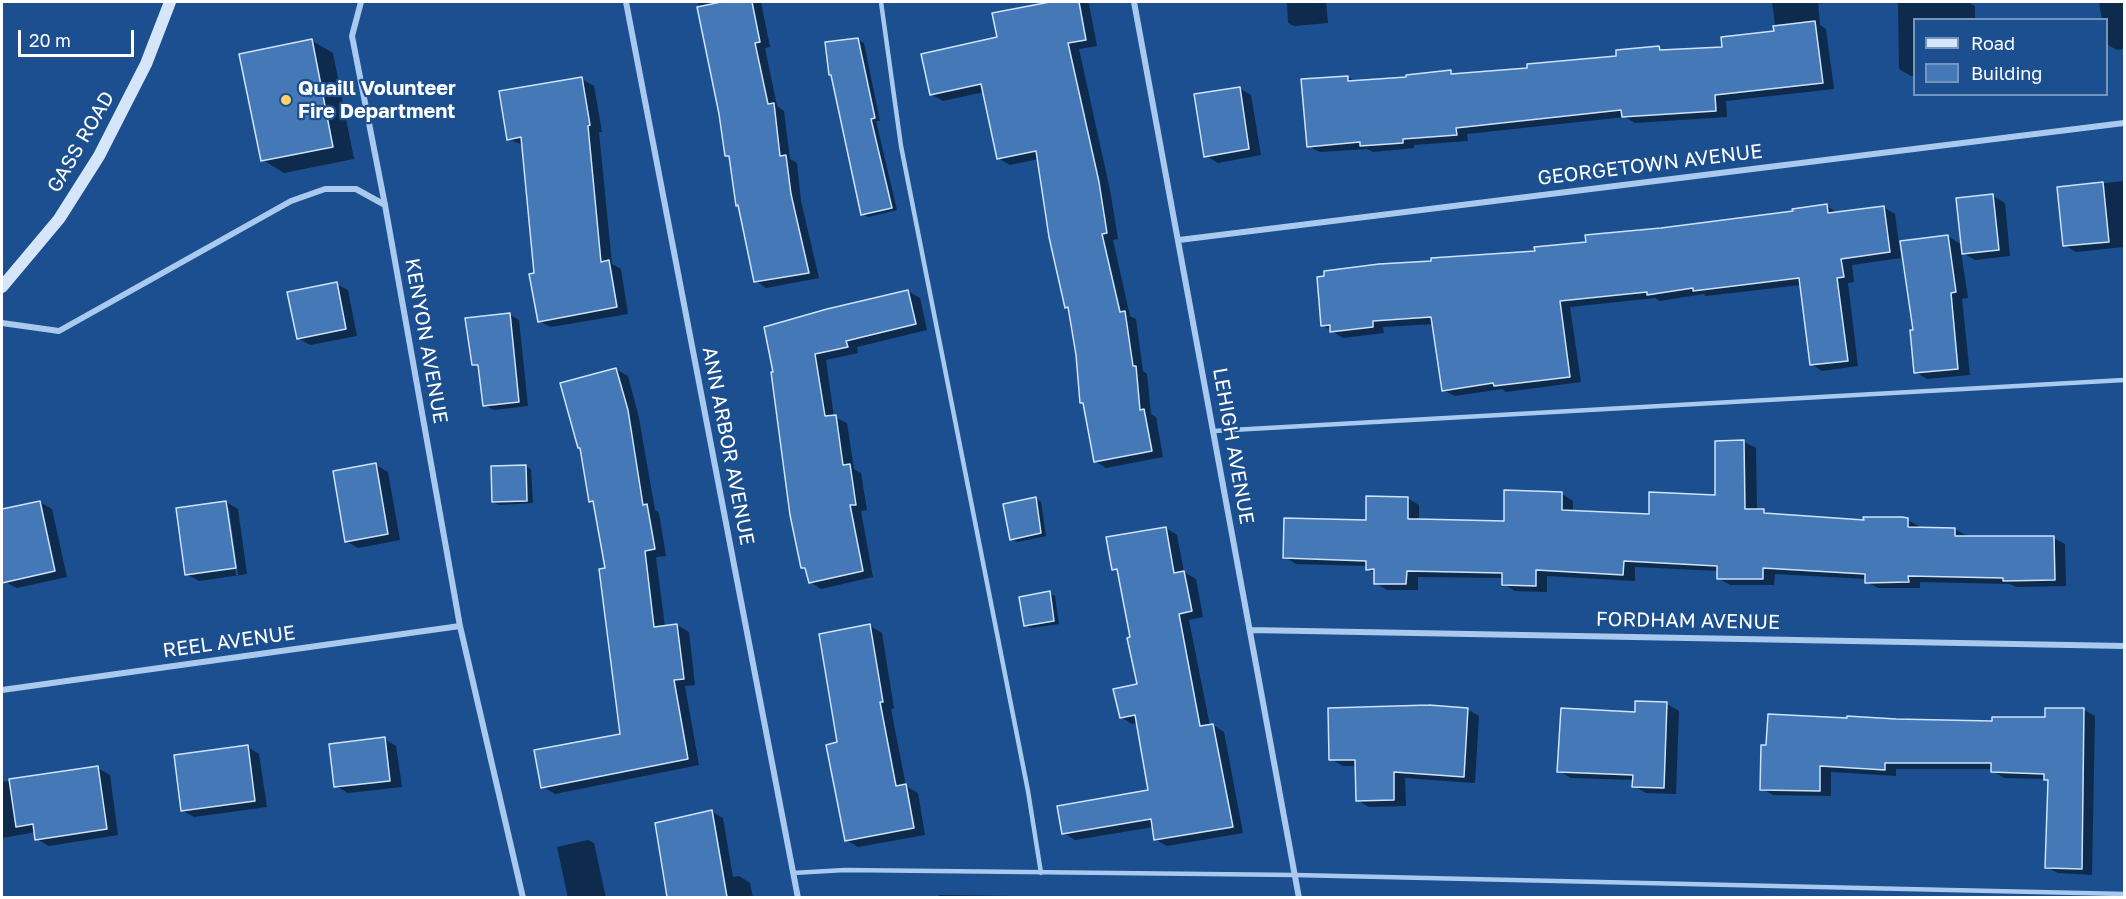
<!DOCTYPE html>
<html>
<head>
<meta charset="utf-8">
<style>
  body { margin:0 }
  #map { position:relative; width:2126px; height:899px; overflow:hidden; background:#1b4f8f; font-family:"Golos Text",sans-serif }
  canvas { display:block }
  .frame { position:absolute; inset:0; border:3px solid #fff; pointer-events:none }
  .legend { position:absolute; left:1913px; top:18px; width:195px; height:78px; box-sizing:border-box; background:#1b4f8f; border:2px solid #7695bc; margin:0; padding:8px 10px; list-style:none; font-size:18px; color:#fff }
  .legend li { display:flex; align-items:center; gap:12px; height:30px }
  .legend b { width:30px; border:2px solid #7695bc }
  .scale { position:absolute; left:18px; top:30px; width:116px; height:27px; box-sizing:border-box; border:3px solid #fff; border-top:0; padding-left:8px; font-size:18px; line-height:21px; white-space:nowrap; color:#fff; -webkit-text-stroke:4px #1b4f8f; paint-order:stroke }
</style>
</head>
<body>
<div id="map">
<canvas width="2126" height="899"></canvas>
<div class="frame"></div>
<ul class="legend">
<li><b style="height:8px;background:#d6e6fa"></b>Road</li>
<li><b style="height:16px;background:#4478b7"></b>Building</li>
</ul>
<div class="scale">20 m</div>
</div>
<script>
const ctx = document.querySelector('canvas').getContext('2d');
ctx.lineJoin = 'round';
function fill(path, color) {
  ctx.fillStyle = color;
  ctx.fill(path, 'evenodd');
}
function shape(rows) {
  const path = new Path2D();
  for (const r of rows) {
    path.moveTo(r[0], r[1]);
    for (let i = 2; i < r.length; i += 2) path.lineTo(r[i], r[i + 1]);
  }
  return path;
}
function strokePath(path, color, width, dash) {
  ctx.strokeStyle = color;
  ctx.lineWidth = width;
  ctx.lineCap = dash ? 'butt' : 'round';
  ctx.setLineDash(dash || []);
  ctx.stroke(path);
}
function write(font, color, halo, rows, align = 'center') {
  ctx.font = font + ' "Golos Text",sans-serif';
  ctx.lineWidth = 4.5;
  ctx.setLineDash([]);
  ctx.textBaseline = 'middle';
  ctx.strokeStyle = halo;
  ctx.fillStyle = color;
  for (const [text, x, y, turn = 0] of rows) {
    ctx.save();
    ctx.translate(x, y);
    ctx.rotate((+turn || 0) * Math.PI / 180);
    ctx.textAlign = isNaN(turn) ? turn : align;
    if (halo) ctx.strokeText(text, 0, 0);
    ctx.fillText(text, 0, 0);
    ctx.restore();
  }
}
const shadow = shape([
  [698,2,761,2,770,47,765,48,777,106,784,111,790,159,797,163,801,201,819,278,766,288,756,281,739,206,737,205,731,158,726,155,721,114],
  [1058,2,1084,2,1089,4,1097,46,1079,49,1110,190,1118,239,1113,240,1130,316,1136,319,1143,371,1147,374,1151,414,1156,417,1163,457,1106,468,1095,461,1070,309,1067,307,1039,159,1010,165,998,158,984,92,943,101,931,94,998,38,994,14],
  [1287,2,1326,2,1328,23,1294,26,1288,23],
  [1772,2,1818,2,1820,25,1826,29,1834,89,1726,101,1727,117,1635,123,1625,117,1467,134,1468,141,1414,145,1414,148,1373,152,1367,149,1320,152,1308,146,1348,77,1355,82,1408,78,1450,72,1457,75,1529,69,1618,57,1659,48,1666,51,1724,48,1776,32],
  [1898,2,1968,2,1975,6,1975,20,1914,20,1914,76,1911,76,1899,69],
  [2099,2,2124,2,2124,49,2117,50,2106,44,2106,20,2102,20],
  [311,40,333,53,354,159,284,173,263,160],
  [858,40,864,43,880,121,876,121,897,210,868,217,862,214],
  [582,79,594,86,602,132,599,132,612,264,621,269,628,314,551,327,539,321,523,145,508,139],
  [1239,88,1251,95,1261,155,1218,163,1206,156],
  [2124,181,2124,247,2076,252,2064,245,2059,188],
  [1993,196,2005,203,2010,256,1975,260,1961,252,1968,298,1962,299,1970,375,1927,379,1915,372,1915,331,1948,236,1962,245],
  [1826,206,1837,212,1883,207,1895,214,1901,258,1852,265,1854,282,1848,283,1858,366,1822,371,1811,364,1801,285,1706,296,1703,294,1660,301,1655,298,1570,307,1581,382,1506,392,1502,389,1455,396,1443,390,1434,324,1383,327,1384,333,1343,338,1322,325,1536,252,1661,229,1794,212],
  [336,284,348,290,357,336,310,345,298,338],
  [908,291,920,298,927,330,857,347,858,353,826,360,834,417,847,423,854,469,861,473,867,510,861,511,873,577,821,589,810,582,807,570,803,567,773,373],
  [509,314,519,320,528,406,494,410,484,405,480,368,474,364],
  [616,369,628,376,639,418,655,510,659,513,666,556,656,557,665,627,677,625,689,632,695,685,685,686,699,765,555,794,543,787,621,736,606,569,594,503,590,501],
  [1716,442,1744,442,1756,448,1757,511,1764,511,1771,515,1865,521,1907,520,1919,526,1919,529,1955,529,1967,536,2053,538,2065,544,2066,586,2016,587,2010,584,1920,582,1920,588,1878,588,1867,582,1866,579,1775,574,1774,585,1730,585,1718,578,1719,571,1635,567,1635,581,1547,576,1547,592,1515,591,1504,584,1504,578,1418,577,1418,590,1387,590,1375,583,1375,573,1367,569,1367,566,1296,564,1285,557,1368,522,1407,498,1419,505,1419,520,1505,523,1562,494,1573,501,1573,512,1650,516,1716,497],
  [376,465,388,472,400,540,358,548,346,541],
  [525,466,531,469,533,503,499,505,493,502],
  [1035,498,1041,502,1046,536,1017,542,1011,539],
  [40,502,52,509,67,577,17,588,5,582,2,566,2,511],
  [226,502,238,509,247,574,199,581,187,574],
  [226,508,229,508,238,575,236,575],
  [1166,528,1177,535,1184,572,1196,579,1203,617,1189,620,1210,726,1213,725,1224,732,1243,833,1167,846,1155,839,1153,827,1075,840,1064,833,1149,791,1138,723,1132,724,1121,717,1138,685,1132,638,1119,572,1114,569],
  [1049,593,1055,596,1059,624,1031,628,1025,625],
  [870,626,882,633,894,708,891,709,906,786,918,793,925,835,858,847,846,840,839,744],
  [1667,704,1679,711,1676,794,1646,793,1634,786,1634,780,1571,778,1559,771,1636,713],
  [1467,709,1479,716,1475,783,1405,778,1406,806,1369,807,1357,800,1356,766,1343,766,1331,759],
  [2084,710,2095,716,2092,875,2058,873,2046,867,2049,781,2045,779,2004,778,1993,771,1993,769,1896,769,1896,776,1831,772,1831,796,1773,795,1762,789,1848,720,1993,722,2046,719],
  [384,739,396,746,402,787,348,793,336,786],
  [248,747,259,754,267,807,194,817,182,810],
  [98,768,110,775,118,835,49,846,37,839,36,832,2,838,2,782],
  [711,811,723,818,733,877,739,876,750,883,753,898,668,898,657,824],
  [588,840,594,843,606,898,568,898,557,847],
  [939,895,1088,897,1089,898,939,898]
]);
const building = shape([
  [721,2,752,2,760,42,755,43,768,104,774,103,780,156,786,155,791,194,809,273,754,282,738,205,736,206,729,156,725,156,719,114,697,7,721,2],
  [1050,2,1079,2,1086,40,1068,43,1099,182,1107,233,1102,234,1120,312,1125,311,1133,366,1136,366,1140,410,1144,409,1152,451,1094,462,1083,403,1080,403,1076,355,1068,307,1065,308,1049,237,1036,151,997,159,981,84,930,95,921,54,997,37,992,13,1050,2],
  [1815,21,1823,83,1715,95,1716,111,1622,117,1621,110,1456,128,1457,135,1403,139,1403,143,1360,146,1360,142,1307,147,1301,79,1348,76,1348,81,1406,77,1406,75,1451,70,1451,74,1527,68,1527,64,1616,56,1616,50,1659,46,1660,50,1722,47,1721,37,1774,31,1773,26,1815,21],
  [858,38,875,118,871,119,892,208,861,215,831,75,829,75,825,42,858,38],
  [312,39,333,147,261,161,239,54,312,39],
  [582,77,590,125,588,126,601,262,609,260,617,307,538,322,529,274,534,273,521,137,507,140,499,91,582,77],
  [1240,87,1249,149,1204,157,1194,94,1240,87],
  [2103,182,2109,242,2063,246,2057,187,2103,182],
  [1993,194,1999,250,1962,254,1956,198,1993,194],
  [1827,204,1828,213,1884,206,1890,252,1841,259,1844,277,1837,278,1848,361,1810,365,1799,278,1693,291,1693,288,1647,295,1647,292,1560,301,1570,377,1494,386,1493,383,1442,391,1431,317,1373,321,1373,327,1330,332,1330,325,1321,326,1317,277,1324,276,1324,271,1379,264,1431,261,1431,258,1535,251,1534,247,1586,242,1585,235,1661,228,1793,211,1792,209,1827,204],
  [1948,235,1956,292,1951,293,1958,369,1914,373,1910,330,1913,330,1900,241,1948,235],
  [337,282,346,329,297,339,287,292,337,282],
  [908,290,916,324,846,341,848,347,815,354,825,416,836,415,843,465,850,464,856,505,850,505,863,571,809,583,805,568,801,568,790,515,771,372,773,372,764,327,827,309,908,290],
  [510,313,519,402,483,406,478,365,472,365,465,318,510,313],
  [616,368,628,410,643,505,647,504,655,549,645,551,654,627,677,624,684,679,674,680,688,759,541,788,534,750,620,734,599,569,605,568,593,501,589,502,580,448,578,448,560,383,616,368],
  [1744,440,1745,509,1764,509,1764,513,1864,520,1863,517,1902,517,1908,518,1908,527,1955,528,1955,536,2054,536,2055,580,2003,581,2003,578,1908,576,1909,582,1865,583,1865,574,1763,568,1763,579,1717,579,1717,566,1624,561,1623,575,1536,570,1536,586,1502,585,1502,573,1407,571,1406,584,1374,584,1374,569,1366,570,1366,561,1283,558,1284,518,1366,520,1366,496,1408,497,1408,519,1418,519,1504,521,1504,490,1562,492,1562,510,1649,514,1649,492,1715,495,1715,441,1744,440],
  [376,463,388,534,345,542,333,471,376,463],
  [526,465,527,501,492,502,491,466,526,465],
  [1036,497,1041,533,1010,540,1003,504,1036,497],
  [40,501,55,571,2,583,2,509,40,501],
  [226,501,236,568,185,575,176,508,226,501],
  [1166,527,1174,573,1184,571,1192,611,1179,614,1200,726,1213,724,1233,827,1154,840,1151,819,1062,834,1057,806,1148,790,1135,715,1120,718,1113,689,1137,684,1127,638,1130,637,1117,569,1112,570,1106,537,1166,527],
  [1050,591,1054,621,1024,626,1019,597,1050,591],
  [870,624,883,702,880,702,896,786,906,784,914,828,845,841,826,745,837,742,819,634,870,624],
  [1635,701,1667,702,1664,788,1632,787,1633,775,1557,772,1561,708,1635,712,1635,701],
  [1429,705,1468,708,1464,777,1394,772,1394,800,1356,801,1355,760,1329,760,1328,708,1429,705],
  [2045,708,2084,708,2082,869,2045,868,2048,780,2044,780,2044,774,1991,772,1991,763,1885,763,1885,770,1820,766,1820,791,1760,790,1761,745,1766,745,1768,714,1847,718,1847,716,1896,719,1992,721,1992,717,2045,717,2045,708],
  [385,737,390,781,334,787,329,744,385,737],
  [248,745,255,801,181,811,174,755,248,745],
  [98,766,107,829,35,840,33,824,16,827,9,779,98,766],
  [712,810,727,897,667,897,655,823,712,810]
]);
const lane = shape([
  [881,2,901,146,1028,791,1041,873],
  [1214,431,2124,380],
  [793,873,845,870,1295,875,2124,894]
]);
const street = shape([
  [361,2,352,36,385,205,460,626,523,898],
  [626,2,798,898],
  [1134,2,1299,898],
  [1179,240,2124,123],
  [2,323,59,331,291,201,325,189,356,189,385,205],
  [1250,630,2124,646],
  [2,690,460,626]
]);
const secondary = shape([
  [2,287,59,219,99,156,146,64,170,2]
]);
const markers = [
  [286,100,6,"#ffd166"]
];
const poiNames = [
  ["Quaill Volunteer",298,89],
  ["Fire Department",298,112]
];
const streetNames = [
  ["GASS ROAD",81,142,-60],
  ["GEORGETOWN AVENUE",1650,165,-7],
  ["KENYON AVENUE",426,341,80],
  ["ANN ARBOR AVENUE",728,446,79],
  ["LEHIGH AVENUE",1233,446,80],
  ["FORDHAM AVENUE",1688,621,1],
  ["REEL AVENUE",229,642,-8]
];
fill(shadow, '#0007');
fill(building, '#4478b7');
strokePath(building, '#cfe3fa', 1.5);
strokePath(lane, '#a9c9ee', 4.5);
strokePath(street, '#a9c9ee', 6);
strokePath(secondary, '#d6e6fa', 12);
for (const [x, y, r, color] of markers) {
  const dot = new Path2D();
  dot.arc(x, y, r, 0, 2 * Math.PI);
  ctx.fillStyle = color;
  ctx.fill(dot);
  strokePath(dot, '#1b4f8f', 2);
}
write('bold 20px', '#fff', '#1b4f8f', poiNames, 'left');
write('20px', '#fff', '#1b4f8f', streetNames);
</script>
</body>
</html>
